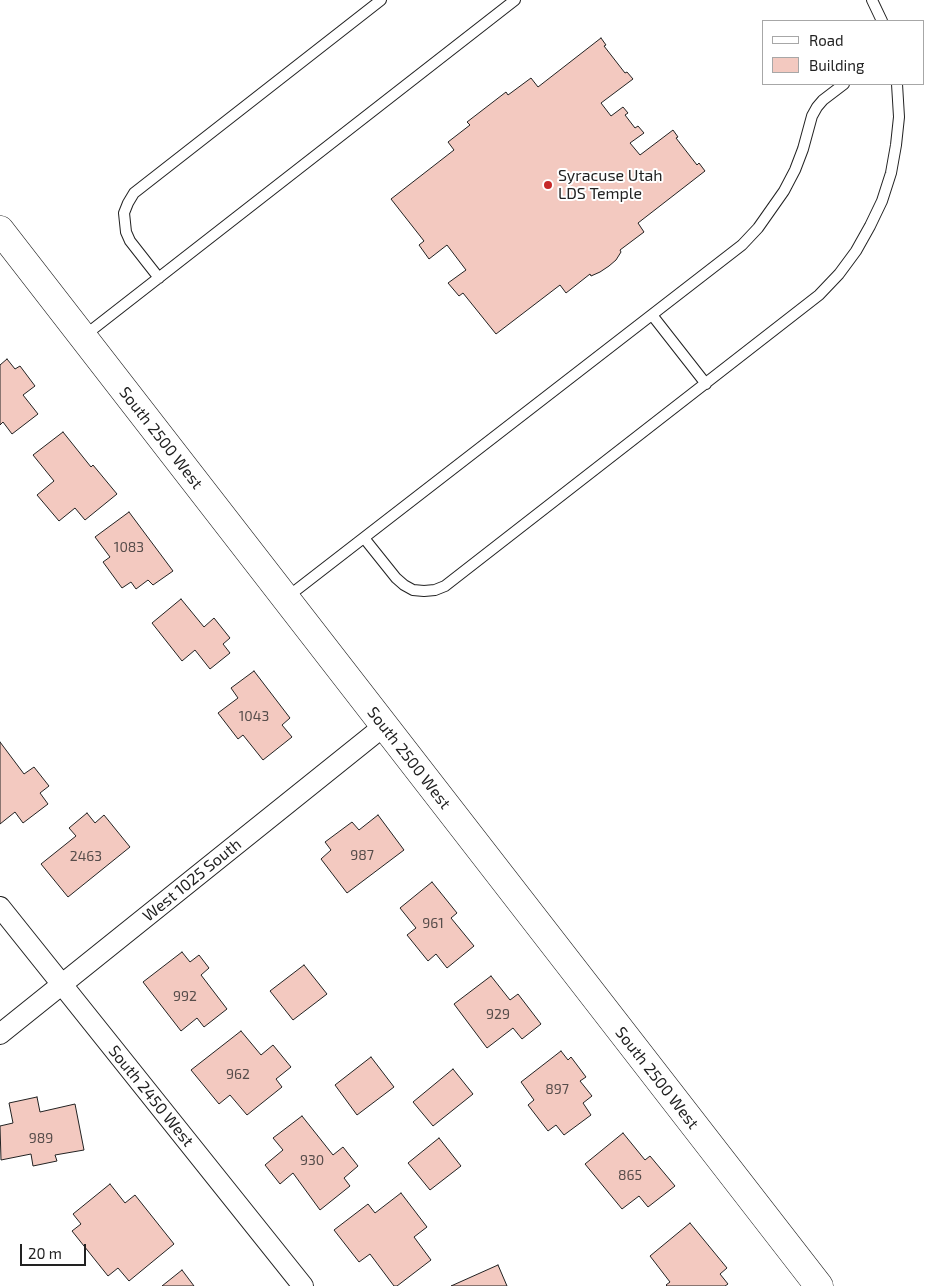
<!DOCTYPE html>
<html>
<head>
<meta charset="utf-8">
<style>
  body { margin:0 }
  #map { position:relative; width:945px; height:1286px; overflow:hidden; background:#fff; font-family:"Exo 2",sans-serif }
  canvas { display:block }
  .legend { position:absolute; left:762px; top:20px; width:162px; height:65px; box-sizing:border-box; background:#fff; border:1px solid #a7a7a7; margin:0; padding:6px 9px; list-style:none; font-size:15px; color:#222 }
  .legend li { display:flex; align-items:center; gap:10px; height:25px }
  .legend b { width:25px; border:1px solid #a7a7a7 }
  .scale { position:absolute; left:20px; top:1244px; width:66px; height:22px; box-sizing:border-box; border:2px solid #222; border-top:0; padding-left:6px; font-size:15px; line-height:18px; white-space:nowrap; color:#222; -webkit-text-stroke:4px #fff; paint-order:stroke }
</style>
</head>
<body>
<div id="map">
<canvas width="945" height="1286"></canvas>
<ul class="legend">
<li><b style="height:6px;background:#fff"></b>Road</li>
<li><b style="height:14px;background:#f3c9c0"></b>Building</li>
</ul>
<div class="scale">20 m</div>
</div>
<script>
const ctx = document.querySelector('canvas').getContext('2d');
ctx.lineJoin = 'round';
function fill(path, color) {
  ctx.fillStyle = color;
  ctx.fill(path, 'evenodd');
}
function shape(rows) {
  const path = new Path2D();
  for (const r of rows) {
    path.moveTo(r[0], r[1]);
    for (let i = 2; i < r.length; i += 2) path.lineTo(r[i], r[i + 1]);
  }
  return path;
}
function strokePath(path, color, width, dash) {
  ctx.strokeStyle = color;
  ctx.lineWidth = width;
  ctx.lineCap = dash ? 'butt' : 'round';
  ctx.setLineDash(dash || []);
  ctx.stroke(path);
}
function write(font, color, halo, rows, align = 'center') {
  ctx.font = font + ' "Exo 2",sans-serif';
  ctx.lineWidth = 4;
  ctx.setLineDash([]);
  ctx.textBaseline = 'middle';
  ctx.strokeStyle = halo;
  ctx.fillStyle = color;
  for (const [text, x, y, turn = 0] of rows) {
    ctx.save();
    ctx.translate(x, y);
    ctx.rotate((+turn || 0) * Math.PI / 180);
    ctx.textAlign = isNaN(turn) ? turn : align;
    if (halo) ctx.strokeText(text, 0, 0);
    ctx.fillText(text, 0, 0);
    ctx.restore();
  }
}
const building = shape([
  [601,38,606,45,604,46,625,73,627,72,633,79,601,103,611,116,623,107,628,113,625,115,635,128,638,126,644,133,630,143,640,155,673,130,678,137,676,138,697,165,699,163,705,171,638,223,644,232,620,250,621,252,616,260,609,266,600,272,591,276,590,274,566,293,560,285,496,334,463,293,459,296,448,283,466,270,447,245,429,259,419,245,424,241,391,199,454,150,448,142,470,125,467,122,506,92,508,95,531,78,538,87,601,38],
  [7,359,15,369,20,366,35,386,23,395,38,414,12,434,3,422,0,425,0,365,7,359],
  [63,432,91,467,93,465,117,494,85,520,75,508,59,521,37,495,54,481,33,455,63,432],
  [129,512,173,571,153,585,148,580,136,589,131,582,122,588,103,562,110,557,95,537,129,512],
  [181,599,204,627,214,618,230,638,223,644,230,653,210,669,195,650,182,661,152,623,181,599],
  [254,671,290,718,282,725,292,737,263,760,243,735,238,739,218,713,238,698,231,688,254,671],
  [0,742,24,774,34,767,49,786,40,793,48,804,23,823,15,812,0,824,0,742],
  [87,813,95,823,104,815,130,847,68,897,41,864,76,836,69,828,87,813],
  [378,815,404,850,347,893,321,859,331,850,325,842,352,822,359,830,378,815],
  [432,882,457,913,451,918,474,946,447,968,436,954,428,961,407,935,416,928,400,908,432,882],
  [182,952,190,962,199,955,209,968,201,975,227,1009,204,1027,197,1018,181,1031,143,982,182,952],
  [304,965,327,994,293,1020,270,991,304,965],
  [491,976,510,1000,518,994,541,1024,522,1039,513,1028,487,1048,454,1004,491,976],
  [241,1031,261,1055,273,1045,291,1067,276,1079,282,1087,247,1115,230,1095,219,1104,191,1070,241,1031],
  [561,1051,568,1060,571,1057,586,1077,580,1081,592,1096,583,1103,591,1115,564,1135,556,1125,548,1131,528,1105,534,1100,521,1082,561,1051],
  [371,1057,394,1087,357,1115,335,1085,371,1057],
  [453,1069,473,1094,433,1126,413,1102,453,1069],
  [37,1097,40,1112,75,1104,84,1150,55,1155,57,1161,33,1166,31,1154,1,1160,0,1126,13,1123,9,1103,37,1097],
  [302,1116,333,1155,343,1147,358,1166,344,1178,350,1186,320,1210,293,1173,280,1184,265,1165,283,1150,273,1138,302,1116],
  [623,1133,645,1160,650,1156,675,1186,648,1207,639,1196,622,1209,585,1164,623,1133],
  [439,1138,461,1166,430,1190,408,1163,439,1138],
  [110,1184,125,1203,135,1195,174,1244,129,1281,118,1268,108,1276,72,1231,81,1224,73,1214,110,1184],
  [401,1193,427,1227,414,1237,431,1260,397,1286,394,1286,370,1254,359,1262,334,1230,368,1204,375,1213,401,1193],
  [690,1223,727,1268,720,1274,728,1284,725,1286,667,1286,666,1285,670,1282,650,1256,690,1223],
  [498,1265,507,1286,451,1286,498,1265],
  [182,1270,194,1286,162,1286,182,1270]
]);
const lane = shape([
  [872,0,882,21],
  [159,278,130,241,126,232,124,213,128,203,134,193,381,0],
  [652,315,706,384],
  [84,336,515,0],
  [364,538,396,578,404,585,413,590,424,591,435,590,445,586,819,295,839,274,856,251,870,226,882,201,891,173,896,145,899,117,897,84],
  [286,598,742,245,758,228,784,191,795,170,803,149,812,116,817,107,823,100,844,84]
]);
const street = shape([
  [0,907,303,1286],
  [0,1034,384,726]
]);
const secondary = shape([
  [0,230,819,1286]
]);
const markers = [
  [548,185,5,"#c62828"]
];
const numberNames = [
  ["1083",129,547],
  ["1043",254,716],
  ["987",362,855],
  ["2463",86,856],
  ["961",433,923],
  ["992",185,996],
  ["929",498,1014],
  ["962",238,1074],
  ["897",557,1089],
  ["989",41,1138],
  ["930",312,1160],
  ["865",630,1175]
];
const poiNames = [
  ["Syracuse Utah",558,176],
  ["LDS Temple",558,194]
];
const streetNames = [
  ["South 2500 West",161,438,52],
  ["South 2500 West",409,758,52],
  ["West 1025 South",192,880,-39],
  ["South 2500 West",657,1078,52],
  ["South 2450 West",151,1096,51]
];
fill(building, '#f3c9c0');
strokePath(building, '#222', 1);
strokePath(lane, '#222', 12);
strokePath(street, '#222', 22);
strokePath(secondary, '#222', 29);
strokePath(lane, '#fff', 10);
strokePath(street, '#fff', 20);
strokePath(secondary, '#fff', 28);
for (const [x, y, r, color] of markers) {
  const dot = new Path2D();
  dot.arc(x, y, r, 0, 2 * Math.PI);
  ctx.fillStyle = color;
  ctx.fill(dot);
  strokePath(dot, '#fff', 2);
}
write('14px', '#564c4a', null, numberNames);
write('16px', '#222', '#fff', poiNames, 'left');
write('16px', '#222', '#fff', streetNames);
</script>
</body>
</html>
